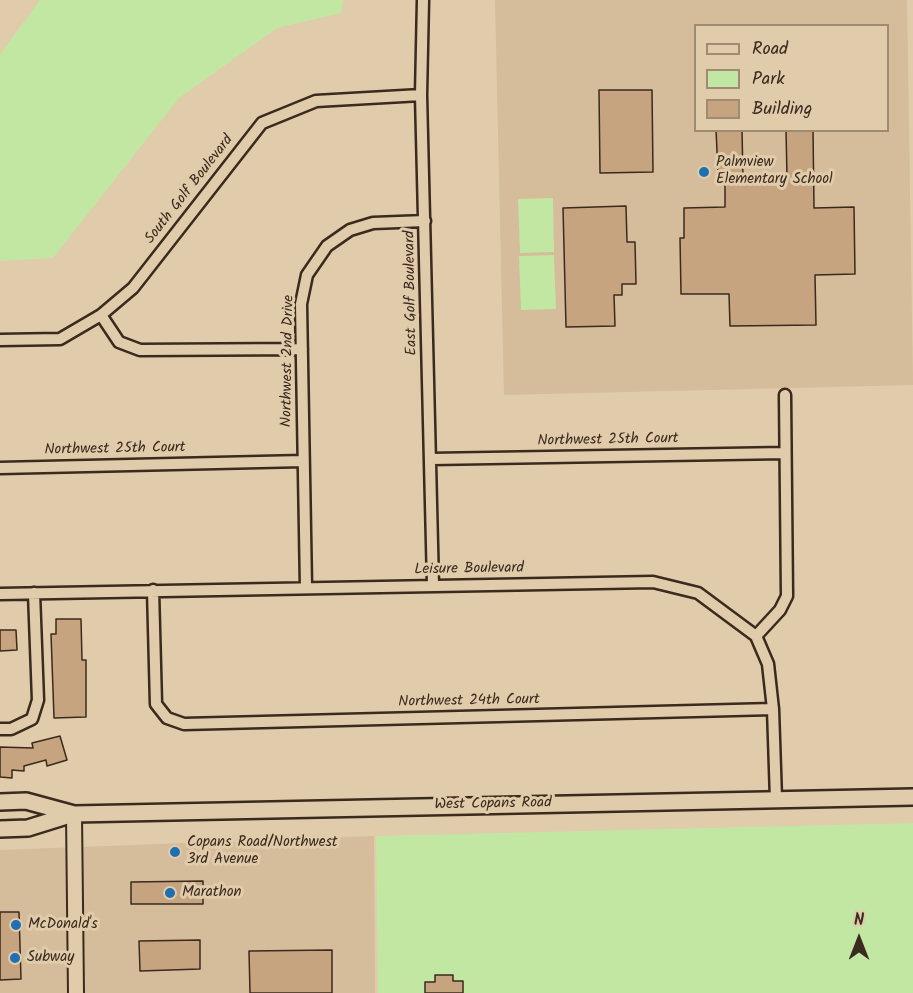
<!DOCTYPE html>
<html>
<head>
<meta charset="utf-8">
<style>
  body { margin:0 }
  #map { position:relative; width:913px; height:993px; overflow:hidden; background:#e0cbaa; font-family:Kalam,sans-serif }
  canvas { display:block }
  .legend { position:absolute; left:694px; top:24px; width:195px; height:108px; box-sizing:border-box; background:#e0cbaa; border:2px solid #9e8b72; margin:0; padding:8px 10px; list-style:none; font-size:18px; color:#3b2a1e }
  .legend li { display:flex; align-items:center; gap:12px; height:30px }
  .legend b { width:30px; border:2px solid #9e8b72 }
  .north { position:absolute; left:829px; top:909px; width:60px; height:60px; -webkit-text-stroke:4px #e0cbaa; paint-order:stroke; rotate:0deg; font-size:16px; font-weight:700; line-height:24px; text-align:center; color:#3b2a1e }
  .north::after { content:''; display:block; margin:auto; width:21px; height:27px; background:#3b2a1e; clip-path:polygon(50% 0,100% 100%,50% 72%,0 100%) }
</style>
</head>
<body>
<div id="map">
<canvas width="913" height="993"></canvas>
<ul class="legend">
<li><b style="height:8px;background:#e0cbaa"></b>Road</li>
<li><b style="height:16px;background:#c1e7a2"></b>Park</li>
<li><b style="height:16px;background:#c5a47f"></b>Building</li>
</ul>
<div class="north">N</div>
</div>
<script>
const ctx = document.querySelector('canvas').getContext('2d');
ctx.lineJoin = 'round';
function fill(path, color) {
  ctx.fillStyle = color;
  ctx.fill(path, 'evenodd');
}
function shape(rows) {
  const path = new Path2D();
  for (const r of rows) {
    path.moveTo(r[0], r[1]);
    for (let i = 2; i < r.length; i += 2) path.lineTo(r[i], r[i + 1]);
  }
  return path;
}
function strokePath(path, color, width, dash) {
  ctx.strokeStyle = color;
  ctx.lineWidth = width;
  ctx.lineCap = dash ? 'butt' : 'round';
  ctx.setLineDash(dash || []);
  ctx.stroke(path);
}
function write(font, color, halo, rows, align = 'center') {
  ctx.font = font + ' Kalam,sans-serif';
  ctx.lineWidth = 6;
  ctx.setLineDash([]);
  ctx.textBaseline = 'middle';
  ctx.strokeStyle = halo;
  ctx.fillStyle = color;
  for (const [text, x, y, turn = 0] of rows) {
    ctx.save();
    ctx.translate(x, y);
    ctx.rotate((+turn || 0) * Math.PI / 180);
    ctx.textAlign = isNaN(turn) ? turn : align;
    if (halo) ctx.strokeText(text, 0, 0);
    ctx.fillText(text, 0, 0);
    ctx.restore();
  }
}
const built = shape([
  [495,0,907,0,913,385,504,395],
  [696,26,888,26,888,130,696,130],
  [374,836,375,993,0,993,0,850]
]);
const green = shape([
  [40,0,343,0,341,13,277,28,179,98,53,258,0,261,0,54],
  [553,198,554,252,520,253,518,199],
  [554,255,556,309,521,310,519,256],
  [913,823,913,993,378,993,376,836]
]);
const building = shape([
  [599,90,652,90,653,172,600,173,599,90],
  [716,130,742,130,743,178,787,177,786,130,813,130,814,208,854,207,855,274,815,275,816,325,730,326,729,294,681,294,680,238,684,238,684,208,725,207,725,171,718,172,716,130],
  [626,206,627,242,635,242,636,284,622,284,622,295,614,295,615,326,566,327,563,208,626,206],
  [56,619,81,619,82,660,86,660,86,717,54,718,51,634,56,634,56,619],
  [0,630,16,630,17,650,0,651,0,630],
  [60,736,67,760,47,766,46,760,24,766,24,771,12,770,12,778,0,777,0,747,33,748,32,743,60,736],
  [203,881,203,904,131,904,131,882,203,881],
  [0,912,19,912,21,979,0,980,0,912],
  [200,940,200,969,140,971,139,941,200,940],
  [332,950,332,993,250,993,249,951,332,950],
  [435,975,453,975,453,981,463,981,463,993,425,993,425,982,435,982,435,975]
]);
const minor = shape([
  [423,0,421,95,433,585],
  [101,315,119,342,140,350,302,349],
  [0,340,60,339,101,315,133,288,262,123,316,101,421,95],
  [431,459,785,453],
  [0,468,303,461],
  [306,587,301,304,307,275,327,246,350,230,373,223,425,221],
  [153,590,156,704,167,718,184,724,773,709],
  [0,594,653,582,698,593,756,636,768,664,773,709,776,799],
  [756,636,780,610,787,596,785,395],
  [0,729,11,729,32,719,38,700,34,593]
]);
const tertiary = shape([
  [74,814,76,993]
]);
const secondary = shape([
  [0,802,26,801,74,814,913,797],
  [0,829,28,828,73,814]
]);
const markers = [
  [704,172,6,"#1f6fb2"],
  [175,852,6,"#1f6fb2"],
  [170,893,6,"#1f6fb2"],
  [16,925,6,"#1f6fb2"],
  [15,958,6,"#1f6fb2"]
];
const poiNames = [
  ["Palmview",716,163],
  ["Elementary School",716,180],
  ["Copans Road/Northwest",187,843],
  ["3rd Avenue",187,860],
  ["Marathon",182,893],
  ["McDonald's",28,925],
  ["Subway",27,958]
];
const streetNames = [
  ["South Golf Boulevard",190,190,-52],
  ["East Golf Boulevard",412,293,-91],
  ["Northwest 2nd Drive",289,361,-89],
  ["Northwest 25th Court",608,441,-1],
  ["Northwest 25th Court",115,450,-1],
  ["Leisure Boulevard",469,570,-1],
  ["Northwest 24th Court",469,702,-1],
  ["West Copans Road",493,805,-1]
];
fill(built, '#d5bc9a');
fill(green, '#c1e7a2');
fill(building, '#c5a47f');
strokePath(building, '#3b2a1e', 1.5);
strokePath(minor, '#3b2a1e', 15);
strokePath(tertiary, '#3b2a1e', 18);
strokePath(secondary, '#3b2a1e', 20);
strokePath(minor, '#e0cbaa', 10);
strokePath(tertiary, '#e0cbaa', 14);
strokePath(secondary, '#e0cbaa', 15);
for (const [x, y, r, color] of markers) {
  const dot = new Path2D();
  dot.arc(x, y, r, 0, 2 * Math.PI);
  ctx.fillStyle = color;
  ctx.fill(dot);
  strokePath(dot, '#e0cbaa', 2);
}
write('15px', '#3b2a1e', '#e0cbaa', poiNames, 'left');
write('15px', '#3b2a1e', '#e0cbaa', streetNames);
</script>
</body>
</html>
